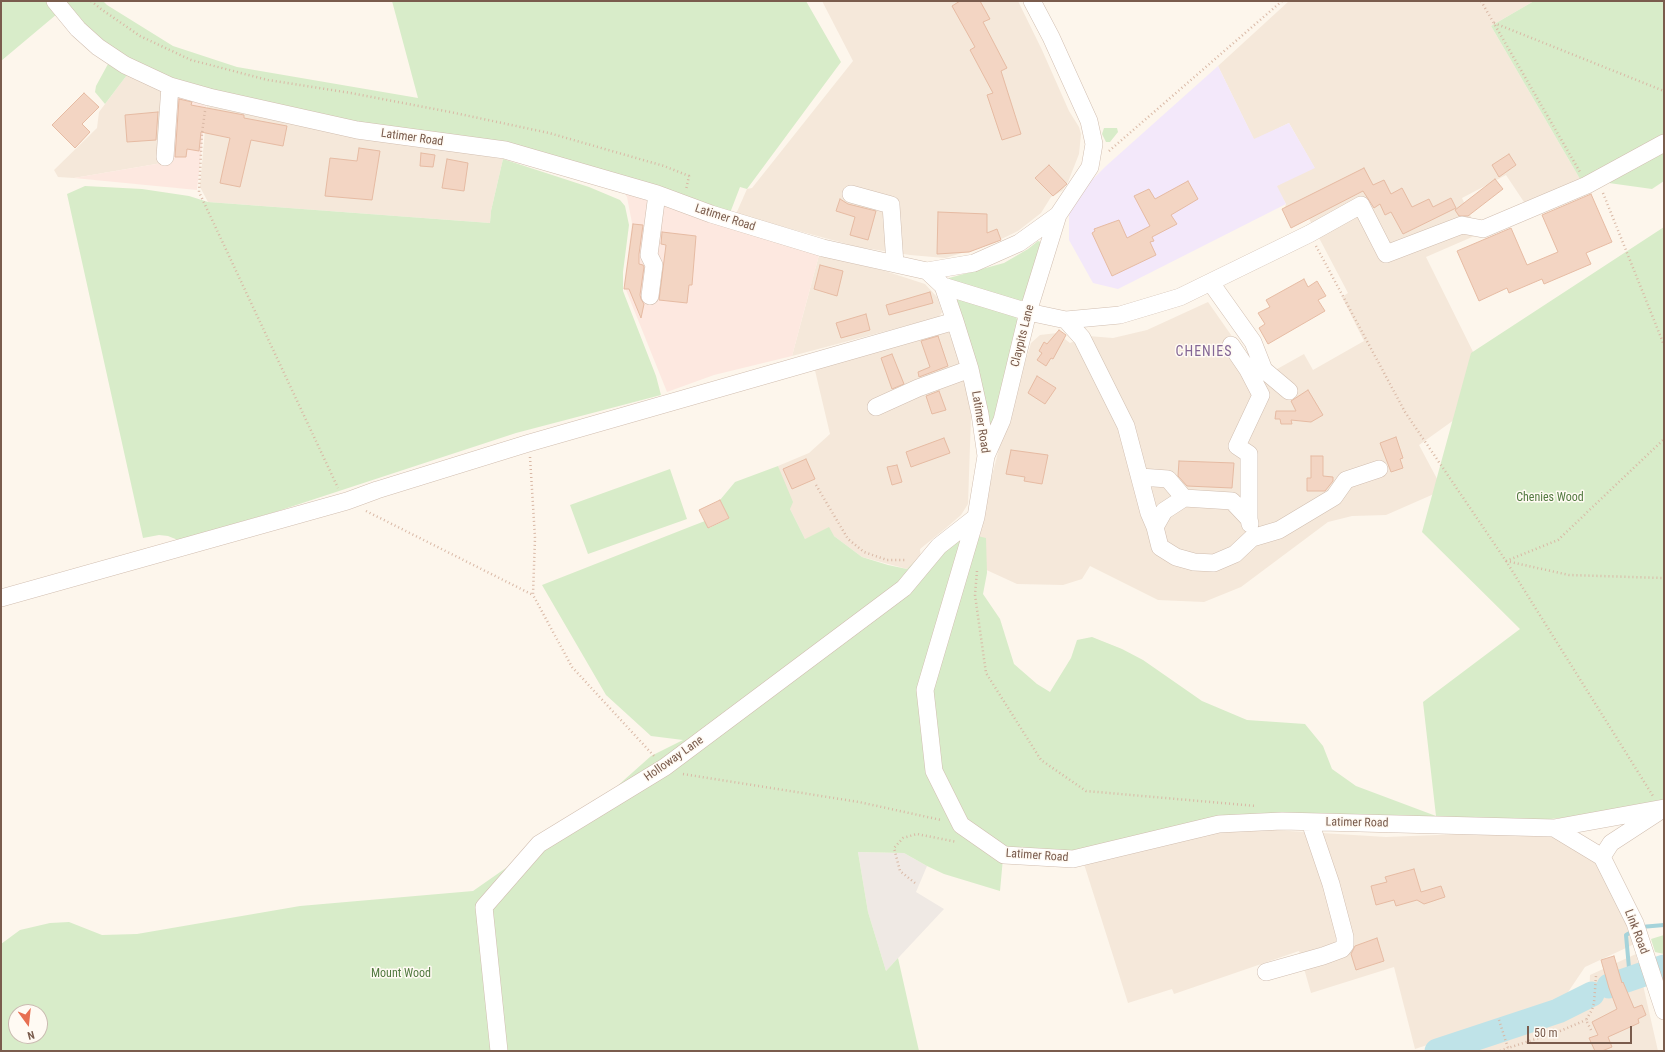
<!DOCTYPE html>
<html>
<head>
<meta charset="utf-8">
<style>
  body { margin:0 }
  #map { position:relative; width:1665px; height:1052px; overflow:hidden; background:#fdf6ec; font-family:"Roboto Condensed",sans-serif }
  canvas { display:block }
  .frame { position:absolute; inset:0; border:2px solid #7a5c4d; pointer-events:none }
  .north { position:absolute; left:8px; top:1004px; width:40px; height:40px; box-sizing:border-box; background:#fffaf3; border:1px solid #cabbb1; border-radius:50%; rotate:165deg; font-size:11px; font-weight:700; line-height:16px; text-align:center; color:#7a5c4d }
  .north::after { content:''; display:block; margin:auto; width:14px; height:18px; background:#e76f51; clip-path:polygon(50% 0,100% 100%,50% 72%,0 100%) }
  .scale { position:absolute; left:1527px; top:1026px; width:105px; height:18px; box-sizing:border-box; border:2px solid #7a5c4d; border-top:0; padding-left:5px; font-size:12px; line-height:14px; white-space:nowrap; color:#7a5c4d; -webkit-text-stroke:3px #fffaf3; paint-order:stroke }
</style>
</head>
<body>
<div id="map">
<canvas width="1665" height="1052"></canvas>
<div class="frame"></div>
<div class="north">N</div>
<div class="scale">50 m</div>
</div>
<script>
const ctx = document.querySelector('canvas').getContext('2d');
ctx.lineJoin = 'round';
function fill(path, color) {
  ctx.fillStyle = color;
  ctx.fill(path, 'evenodd');
}
function shape(rows) {
  const path = new Path2D();
  for (const r of rows) {
    path.moveTo(r[0], r[1]);
    for (let i = 2; i < r.length; i += 2) path.lineTo(r[i], r[i + 1]);
  }
  return path;
}
function strokePath(path, color, width, dash) {
  ctx.strokeStyle = color;
  ctx.lineWidth = width;
  ctx.lineCap = dash ? 'butt' : 'round';
  ctx.setLineDash(dash || []);
  ctx.stroke(path);
}
function write(font, color, halo, rows, align = 'center') {
  ctx.font = font + ' "Roboto Condensed",sans-serif';
  ctx.lineWidth = 3;
  ctx.setLineDash([]);
  ctx.textBaseline = 'middle';
  ctx.strokeStyle = halo;
  ctx.fillStyle = color;
  for (const [text, x, y, turn = 0] of rows) {
    ctx.save();
    ctx.translate(x, y);
    ctx.rotate((+turn || 0) * Math.PI / 180);
    ctx.textAlign = isNaN(turn) ? turn : align;
    if (halo) ctx.strokeText(text, 0, 0);
    ctx.fillText(text, 0, 0);
    ctx.restore();
  }
}
const residential = shape([
  [822,1,1018,1,1042,50,1069,111,1079,127,1081,134,1079,154,1068,182,1062,191,1051,197,1041,213,1018,231,989,245,945,258,910,255,858,247,736,214,747,189,752,188,853,61],
  [1289,1,1534,1,1491,26,1580,179,1526,205,1506,175,1462,198,1479,234,1426,257,1493,392,1419,445,1443,490,1386,515,1352,516,1328,522,1241,587,1204,602,1158,600,1090,566,1082,579,1063,585,1017,584,980,567,978,530,1003,433,1031,343,1040,335,1057,333,1070,343,1088,336,1113,338,1147,330,1208,302,1259,375,1270,373,1304,354,1313,370,1364,341,1342,297,1348,293,1307,215,1284,210,1286,204,1276,186,1314,167,1289,123,1254,140,1218,66],
  [127,75,166,92,162,163,74,178,58,177,54,170,97,128,99,112],
  [207,106,308,127,503,159,491,211,490,223,208,202,200,187],
  [819,255,885,271,925,284,937,297,942,312,939,317,792,356],
  [947,328,958,356,967,389,971,416,968,504,961,515,946,528,920,549,921,560,907,569,862,557,834,536,805,539,790,509,778,466,809,453,830,434,813,362],
  [1241,828,1386,837,1539,831,1599,860,1641,941,1585,967,1562,1001,1415,1049,1394,967,1311,993,1299,951,1174,994,1172,989,1128,1003,1084,864,1184,838],
  [1636,954,1658,1051,1471,1051,1562,1020,1589,1000,1590,975]
]);
const commercial = shape([
  [166,92,198,102,198,103,206,106,197,190,74,178,162,163],
  [624,192,819,255,792,356,714,375,667,392,624,285,632,223,627,197]
]);
const industrial = shape([
  [858,852,904,853,927,866,916,892,944,909,886,971,868,912]
]);
const education = shape([
  [1218,66,1254,139,1289,123,1315,168,1277,186,1286,204,1118,289,1093,283,1069,240,1069,203,1106,166]
]);
const green = shape([
  [1,1,46,1,57,14,1,61],
  [63,1,103,1,107,5,173,46,237,67,418,98,392,1,806,1,841,62,747,189,740,187,730,213,367,124,197,87,152,72,121,54,85,28],
  [1534,1,1664,1,1664,181,1652,189,1580,179,1491,26],
  [108,64,127,75,105,104,95,92,96,86],
  [1104,128,1117,128,1118,132,1110,142,1106,142,1102,134],
  [503,159,589,187,620,200,625,206,629,225,623,272,623,291,656,376,661,395,516,433,272,513,178,540,168,536,159,535,143,538,67,194,85,186,142,189,189,196,208,202,490,223,491,211],
  [1664,227,1664,808,1540,820,1256,816,1073,856,1005,852,962,823,936,769,927,690,973,535,986,538,987,573,983,594,1000,619,1014,664,1037,684,1050,692,1071,658,1077,640,1092,637,1122,649,1143,660,1202,701,1247,720,1305,724,1323,746,1332,769,1356,786,1436,816,1423,702,1520,629,1422,532,1471,353],
  [1038,241,1041,242,1024,299,1018,303,949,280,949,278,1004,263,1028,249],
  [958,298,1013,313,1019,322,1003,395,991,428,956,301],
  [778,466,793,502,790,509,805,539,829,527,834,536,862,557,888,565,907,569,942,535,967,538,922,689,930,772,958,828,1003,858,1000,891,944,874,927,866,904,853,858,852,868,912,886,971,898,958,919,1051,1,1051,1,944,20,930,50,923,69,922,102,935,137,934,300,906,473,891,596,805,651,756,683,740,651,736,606,695,542,585,692,526,705,521,709,528,729,518,720,500,735,482],
  [16,1012,40,1012,40,1036,16,1036],
  [670,469,687,519,588,554,570,505],
  [1664,935,1664,954,1655,952,1651,939]
]);
const stream = shape([
  [1641,927,1664,925],
  [1616,976,1620,975,1629,968,1626,935,1633,931],
  [1605,988,1609,978]
]);
const river = shape([
  [1609,986,1664,967],
  [1437,1051,1558,1011,1592,994]
]);
const building = shape([
  [960,1,980,1,990,19,983,22,1007,68,1001,71,1021,134,1002,140,987,95,993,93,970,50,975,47,952,6,960,1],
  [84,93,99,107,82,124,90,132,75,148,52,125,84,93],
  [179,99,192,102,191,105,244,115,244,118,287,126,283,146,251,140,240,187,220,183,230,138,201,132,199,151,187,149,186,157,175,157,179,99],
  [158,112,156,140,127,142,125,115,158,112],
  [359,148,380,151,372,200,325,196,330,158,357,161,359,148],
  [421,153,435,155,433,167,420,166,421,153],
  [1509,154,1516,165,1499,177,1492,165,1509,154],
  [447,159,468,163,464,191,442,188,447,159],
  [1049,165,1067,184,1053,196,1035,178,1049,165],
  [1364,168,1373,185,1384,180,1391,194,1402,188,1412,207,1429,199,1433,207,1451,198,1456,208,1403,234,1391,212,1385,215,1380,204,1374,208,1363,191,1291,228,1282,209,1364,168],
  [1495,179,1503,189,1468,216,1459,216,1455,210,1495,179],
  [1188,181,1198,199,1171,215,1177,224,1152,237,1154,241,1150,242,1156,255,1112,276,1092,233,1095,231,1094,229,1119,220,1127,238,1150,226,1134,196,1149,189,1155,199,1188,181],
  [1591,194,1612,242,1586,253,1591,264,1544,284,1542,279,1509,293,1507,288,1479,301,1457,251,1511,228,1527,265,1558,252,1542,215,1591,194],
  [840,199,848,204,876,211,868,240,850,235,855,217,836,211,840,199],
  [938,212,987,214,987,233,997,229,1001,240,969,252,937,254,938,212],
  [633,224,643,225,639,254,639,264,643,265,644,267,640,295,641,299,644,304,641,318,629,289,624,289,633,224],
  [662,232,696,236,692,285,689,285,687,303,659,300,666,245,661,244,662,232],
  [820,265,843,271,837,296,814,289,820,265],
  [1304,279,1308,287,1317,281,1326,296,1318,300,1325,311,1268,344,1259,328,1265,324,1258,313,1270,307,1266,300,1304,279],
  [930,292,933,303,889,315,886,305,930,292],
  [866,314,870,330,841,338,836,323,866,314],
  [1059,330,1066,335,1053,359,1051,358,1046,366,1037,360,1042,353,1039,351,1044,342,1047,344,1059,330],
  [938,336,948,366,919,377,918,372,930,367,921,341,938,336],
  [892,354,904,384,892,389,881,358,892,354],
  [1037,376,1056,388,1045,404,1028,393,1037,376],
  [1308,390,1323,415,1311,422,1291,420,1292,424,1281,424,1280,419,1275,419,1276,411,1296,411,1291,401,1308,390],
  [939,391,946,410,932,414,926,396,939,391],
  [1396,437,1403,458,1400,459,1403,468,1391,472,1380,443,1396,437],
  [944,438,950,453,911,467,906,452,944,438],
  [1011,450,1048,455,1042,484,1024,481,1025,477,1006,474,1011,450],
  [1311,456,1323,456,1323,476,1333,477,1333,481,1325,491,1307,491,1307,478,1311,478,1311,456],
  [806,459,815,479,792,489,783,469,806,459],
  [1179,461,1234,463,1232,488,1187,486,1178,476,1179,461],
  [897,465,902,482,892,485,887,467,897,465],
  [720,500,729,518,708,528,699,510,720,500],
  [1414,869,1421,892,1441,886,1445,897,1424,904,1417,900,1396,906,1394,900,1376,905,1371,886,1387,882,1385,877,1414,869],
  [1377,938,1384,961,1356,970,1351,954,1355,946,1377,938],
  [1614,956,1622,983,1623,982,1634,1008,1642,1005,1646,1015,1638,1019,1639,1023,1608,1037,1612,1047,1602,1051,1595,1051,1589,1038,1598,1035,1592,1022,1617,1009,1609,988,1601,960,1614,956]
]);
const path = shape([
  [91,1,101,9,140,36,191,60,268,80,351,93,455,113,549,133,664,166,689,176,686,190],
  [1481,1,1580,172],
  [1494,23,1664,91],
  [205,111,202,133,199,192,338,488],
  [1109,151,1282,1],
  [1603,193,1664,345],
  [1316,246,1405,412,1506,561,1653,796],
  [530,457,535,538,533,595,572,667,654,756],
  [816,485,848,539,864,552,887,560,907,560],
  [366,511,533,595],
  [1506,561,1558,540,1664,439],
  [1506,561,1569,575,1664,578],
  [977,571,975,595,986,673,1041,760,1086,791,1256,806],
  [683,774,859,802,941,820],
  [915,883,900,871,894,848,903,838,917,834,957,842],
  [1499,1020,1508,1048,1560,1031,1586,1020],
  [1591,1030,1586,1020,1592,1010,1594,1003,1596,976],
  [1500,1051,1508,1048]
]);
const minor = shape([
  [55,1,78,29,98,47,125,65,170,86,209,97,357,130,505,150,657,194,711,214,823,248,927,271,943,286,955,321,970,369,980,414,986,456,976,517,925,690,934,771,961,825,1004,855,1073,859,1219,824,1282,821,1554,828,1664,808],
  [165,157,170,86],
  [851,194,891,205,895,264],
  [927,271,974,263,1019,243,1058,215],
  [1211,283,1253,342,1264,370,1289,391],
  [943,286,1028,312,1066,320,1120,315,1180,297,1309,234,1361,205,1386,254,1462,225,1483,229,1587,185,1664,143],
  [650,296,654,265,649,255,657,194],
  [1066,320,1082,338,1126,426,1149,513,1155,527,1160,547,1176,557,1194,562,1214,563,1235,554,1252,538,1279,530,1334,497,1346,480,1379,469],
  [1231,345,1248,370,1261,395,1237,446,1249,454,1249,519],
  [876,407,918,388,970,369],
  [986,456,1002,420,1028,312,1058,215,1090,167,1094,144,1089,121,1051,37,1032,1],
  [1140,477,1168,479,1184,498],
  [1155,527,1164,511,1184,498,1232,501,1249,519,1250,524],
  [1,598,347,501,377,490,529,443,955,321],
  [1554,828,1602,857,1635,923,1664,1011],
  [1602,857,1611,843,1657,813],
  [1266,972,1323,956,1342,949,1345,945,1345,937,1331,884,1310,822],
  [499,1051,484,907,539,844,665,767,904,588,939,546,976,517]
]);
const streetNames = [
  ["Latimer Road",412,138,8],
  ["Latimer Road",725,218,18],
  ["Claypits Lane",1023,336,-76],
  ["Latimer Road",980,422,81],
  ["Holloway Lane",674,759,-35],
  ["Latimer Road",1357,823,1],
  ["Latimer Road",1037,856,4],
  ["Link Road",1636,932,69]
];
const parkNames = [
  ["Chenies Wood",1550,498],
  ["Mount Wood",401,974]
];
const quarterNames = [
  ["CHENIES",1204,352]
];
fill(residential, '#f5e8da');
fill(commercial, '#fde8e0');
fill(industrial, '#efe9e4');
fill(education, '#f3e8fa');
fill(green, '#d8ecc9');
strokePath(stream, '#a5d3da', 4);
strokePath(river, '#bfe3e8', 25);
fill(building, '#f3d5c3');
strokePath(building, '#e6bba3', 1);
strokePath(minor, '#d1beb0', 18);
strokePath(path, '#d9b8a5', 2.5, [1, 3]);
strokePath(minor, '#fff', 17);
write('12px', '#7a5c4d', '#fffaf3', streetNames);
write('12px', '#537a41', '#fffaf3', parkNames);
ctx.letterSpacing = '1px';
write('14px', '#846695', '#fffaf3', quarterNames);
ctx.letterSpacing = '0px';
</script>
</body>
</html>
